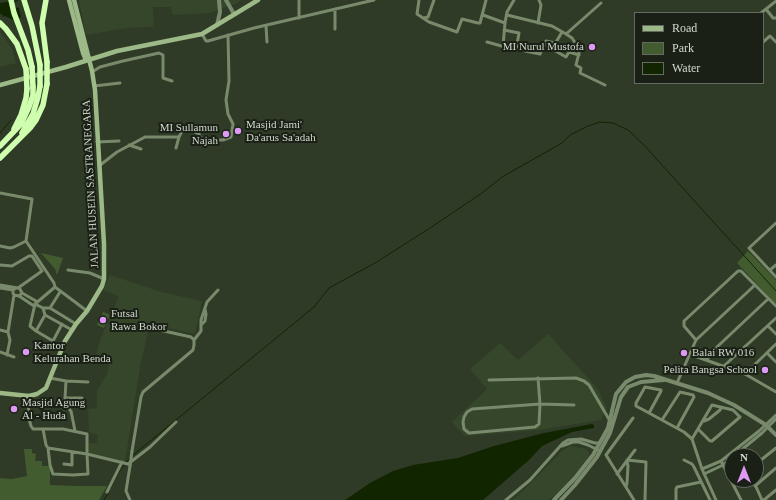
<!DOCTYPE html>
<html>
<head>
<meta charset="utf-8">
<style>
  body { margin:0 }
  #map { position:relative; width:776px; height:500px; overflow:hidden; background:#2f3b26; font-family:Georgia,serif }
  canvas { display:block }
  .legend { position:absolute; left:634px; top:12px; width:130px; height:72px; box-sizing:border-box; background:#1a2016; border:1px solid #636a5f; margin:0; padding:5px 7px; list-style:none; font-size:12px; color:#d1d9cc }
  .legend li { display:flex; align-items:center; gap:8px; height:20px }
  .legend b { width:20px; border:1px solid #636a5f }
  .north { position:absolute; left:724px; top:448px; width:40px; height:40px; box-sizing:border-box; background:#1a2016; border:1px solid #636a5f; border-radius:50%; rotate:0deg; font-size:11px; font-weight:700; line-height:16px; text-align:center; color:#d1d9cc }
  .north::after { content:''; display:block; margin:auto; width:14px; height:18px; background:#dd99f3; clip-path:polygon(50% 0,100% 100%,50% 72%,0 100%) }
</style>
</head>
<body>
<div id="map">
<canvas width="776" height="500"></canvas>
<ul class="legend">
<li><b style="height:5px;background:#9cb987"></b>Road</li>
<li><b style="height:11px;background:#435c2f"></b>Park</li>
<li><b style="height:11px;background:#112500"></b>Water</li>
</ul>
<div class="north">N</div>
</div>
<script>
const ctx = document.querySelector('canvas').getContext('2d');
ctx.lineJoin = 'round';
function fill(path, color) {
  ctx.fillStyle = color;
  ctx.fill(path, 'evenodd');
}
function shape(rows) {
  const path = new Path2D();
  for (const r of rows) {
    path.moveTo(r[0], r[1]);
    for (let i = 2; i < r.length; i += 2) path.lineTo(r[i], r[i + 1]);
  }
  return path;
}
function strokePath(path, color, width, dash) {
  ctx.strokeStyle = color;
  ctx.lineWidth = width;
  ctx.lineCap = dash ? 'butt' : 'round';
  ctx.setLineDash(dash || []);
  ctx.stroke(path);
}
function write(font, color, halo, rows, align = 'center') {
  ctx.font = font + ' Georgia,serif';
  ctx.lineWidth = 4;
  ctx.setLineDash([]);
  ctx.textBaseline = 'middle';
  ctx.strokeStyle = halo;
  ctx.fillStyle = color;
  for (const [text, x, y, turn = 0] of rows) {
    ctx.save();
    ctx.translate(x, y);
    ctx.rotate((+turn || 0) * Math.PI / 180);
    ctx.textAlign = isNaN(turn) ? turn : align;
    if (halo) ctx.strokeText(text, 0, 0);
    ctx.fillText(text, 0, 0);
    ctx.restore();
  }
}
const built = shape([
  [79,0,240,0,238,3,209,13,173,15,171,7,153,7,154,27,126,28,86,35],
  [0,32,12,49,16,63,0,67],
  [110,275,161,292,202,301,195,334,150,324,140,367,125,462,87,455,89,443,97,443,98,435,89,432,88,409,97,408,97,391,107,374,110,359,96,356,100,340,119,296,103,290],
  [548,334,598,389,607,408,601,420,539,430,465,436,452,422,487,389,470,369,500,343,518,360],
  [570,446,586,449,589,453,589,458,559,492,549,500,512,500,518,496,563,450]
]);
const green = shape([
  [748,251,776,280,776,304,737,263],
  [41,253,63,258,57,275,55,269],
  [103,312,110,315,104,328,97,325],
  [24,449,32,449,32,453,36,454,35,461,42,461,42,466,50,466,50,485,77,486,107,486,99,500,0,500,0,478,12,479,27,476]
]);
const water = shape([
  [19,0,14,3,14,7,19,8,21,17,15,21,5,16,3,17,3,15,0,14,0,3],
  [592,424,594,425,594,428,572,432,542,446,529,460,483,500,345,500,370,483,393,471,413,465,458,458,494,446,544,433]
]);
const stream = shape([
  [0,133,11,120],
  [132,456,314,307,329,288,375,263,430,228,482,193,502,177,562,143,570,135,588,126,600,122,613,123,628,130,643,144,776,291],
  [110,489,120,470,130,458],
  [104,500,109,492]
]);
const minor = shape([
  [419,0,417,14,429,22,457,32,462,19,478,23,480,23,486,0],
  [766,9,773,18,776,18],
  [761,13,776,1],
  [483,15,505,23,503,46],
  [507,15,552,26,566,34,572,38,578,47,579,53,576,65,581,68,580,73,605,85],
  [299,18,299,0],
  [424,18,428,17,434,0],
  [505,23,507,12,514,0],
  [538,23,541,5,539,0],
  [266,26,267,42],
  [335,29,335,9],
  [562,32,552,49,566,57,569,52,579,55],
  [202,34,206,41,208,41,254,28,374,0],
  [566,34,601,3],
  [487,42,516,50,519,33,504,30],
  [763,42,770,36,776,42],
  [525,51,540,54,546,41,555,43],
  [92,72,100,67,123,61,159,53,163,55,163,78,172,81],
  [94,86,120,83],
  [97,142,119,141],
  [129,145,141,149],
  [176,148,179,137],
  [99,166,117,152,145,137,179,137,184,127,199,134,200,137,205,140,223,140,231,137,233,124,228,114,226,100,229,81,228,35],
  [0,193,32,199,26,241,54,283,55,287],
  [776,223,749,248,776,277],
  [0,246,10,248,14,247,26,241],
  [0,265,12,266,29,256,32,256,42,271,18,288],
  [68,270,90,273,104,279],
  [770,270,776,265],
  [0,285,18,288,20,289,22,293,19,296,14,295,13,293,13,290,16,288],
  [0,288,13,290],
  [22,293,36,301],
  [19,296,34,306],
  [35,304,55,287,87,311],
  [43,308,35,304,30,326,36,331,53,341,62,324],
  [50,308,60,292],
  [201,325,205,321,206,314,205,309],
  [768,326,776,334],
  [0,330,8,332],
  [72,330,45,315,43,308,50,308,76,324],
  [36,331,45,315],
  [194,340,201,331,201,320,207,302,218,290],
  [696,340,684,326,684,321,738,271,741,271,776,306],
  [0,352,14,357],
  [767,353,776,362],
  [689,354,745,374,776,392],
  [7,355,10,340,8,332,14,295],
  [707,359,718,346,768,299],
  [725,365,776,318],
  [745,374,776,344],
  [50,378,66,381,88,382],
  [538,378,540,404,539,424,535,427,469,433,464,429,463,422,464,417,467,412,472,409,540,404,574,405],
  [489,380,576,378,584,381,589,385,610,421],
  [66,381,65,398,68,408,71,411,75,431],
  [677,383,696,340,755,285],
  [28,396,29,419,31,426,33,429,63,429,87,434,87,454,128,464,150,447,176,422],
  [65,398,82,398],
  [649,413,661,391,661,390,645,387,636,403,636,406,649,413,684,432,692,439,702,469,716,500],
  [633,418,606,455,634,500],
  [662,420,680,392,693,395,694,397,677,428],
  [704,421,709,419,720,410,721,408],
  [43,429,46,445,48,448,87,454,88,474,73,475,53,474,50,465,48,448],
  [692,439,712,405,733,410,740,417,712,441,710,441,698,429],
  [562,446,573,442,579,442,588,445,598,450],
  [132,451,141,397,143,392,193,350,194,345,194,340,191,337,146,327],
  [734,456,762,433,776,419],
  [627,460,646,462,645,500],
  [684,460,692,464,694,467,710,500],
  [721,461,741,500],
  [64,464,72,465,72,452],
  [756,464,776,448],
  [130,466,126,491,130,500],
  [702,469,721,461,759,431,776,415],
  [617,474,635,450],
  [704,474,723,465,732,457],
  [753,480,762,500],
  [755,486,776,468],
  [626,487,627,483,628,466,627,461],
  [107,492,122,462],
  [506,500,530,480,563,443,568,440,581,439,595,443,599,443],
  [676,500,676,489,677,487,701,482],
  [764,500,776,490]
]);
const tertiary = shape([
  [226,0,234,14],
  [217,25,220,12,219,0],
  [554,500,575,478,593,455,608,428,616,394,626,382,635,377,646,375,654,376,708,393,734,405,766,425,776,435],
  [561,500,575,485,597,457,610,433,621,397,628,387,641,382,664,380]
]);
const secondary = shape([
  [69,0,83,53,85,58,89,60],
  [0,85,66,67,117,51,202,34,258,0],
  [0,393,29,396,37,394,46,388,65,341,76,324,87,311,102,286,104,279,104,244,95,90,92,71,74,0]
]);
const motorway = shape([
  [11,0,14,13,28,50,32,67],
  [24,0,32,26,40,65],
  [46,0,42,23,47,62],
  [0,23,6,29,17,44,26,69],
  [14,129,21,115,26,98,27,89],
  [22,133,33,114,38,97,40,86],
  [0,146,21,124,29,107,33,95,33,87],
  [0,158,30,128,36,120,43,105,47,84]
]);
const minorBridge = shape([
  [130,466,132,451]
]);
const motorwayBridge = shape([
  [47,62,47,84],
  [40,65,40,86],
  [32,67,33,87],
  [26,69,27,89]
]);
const markers = [
  [592,47,4,"#dd99f3"],
  [238,131,4,"#dd99f3"],
  [226,134,4,"#dd99f3"],
  [103,320,4,"#dd99f3"],
  [26,352,4,"#dd99f3"],
  [684,353,4,"#dd99f3"],
  [765,370,4,"#dd99f3"],
  [14,409,4,"#dd99f3"]
];
const poiNames = [
  ["MI Nurul Mustofa",584,47,"right"],
  ["Masjid Jami'",246,125],
  ["Da'arus Sa'adah",246,138],
  ["MI Sullamun",218,128,"right"],
  ["Najah",218,141,"right"],
  ["Futsal",111,314],
  ["Rawa Bokor",111,327],
  ["Kantor",34,346],
  ["Kelurahan Benda",34,359],
  ["Balai RW 016",692,353],
  ["Pelita Bangsa School",757,370,"right"],
  ["Masjid Agung",22,403],
  ["Al - Huda",22,416]
];
const streetNames = [
  ["JALAN HUSEIN SASTRANEGARA",91,184,-93]
];
fill(built, '#36462a');
fill(green, '#435c2f');
fill(water, '#112500');
strokePath(stream, '#112500', 1);
strokePath(minor, '#788a6b', 3);
strokePath(tertiary, '#788a6b', 4);
strokePath(secondary, '#9cb987', 4.5);
strokePath(motorway, '#d0feaf', 5.5);
strokePath(minorBridge, '#788a6b', 3);
strokePath(motorwayBridge, '#d0feaf', 5.5);
for (const [x, y, r, color] of markers) {
  const dot = new Path2D();
  dot.arc(x, y, r, 0, 2 * Math.PI);
  ctx.fillStyle = color;
  ctx.fill(dot);
  strokePath(dot, '#1a2016', 1.5);
}
write('11px', '#d1d9cc', '#1a2016', poiNames, 'left');
write('11px', '#d1d9cc', '#1a2016', streetNames);
</script>
</body>
</html>
